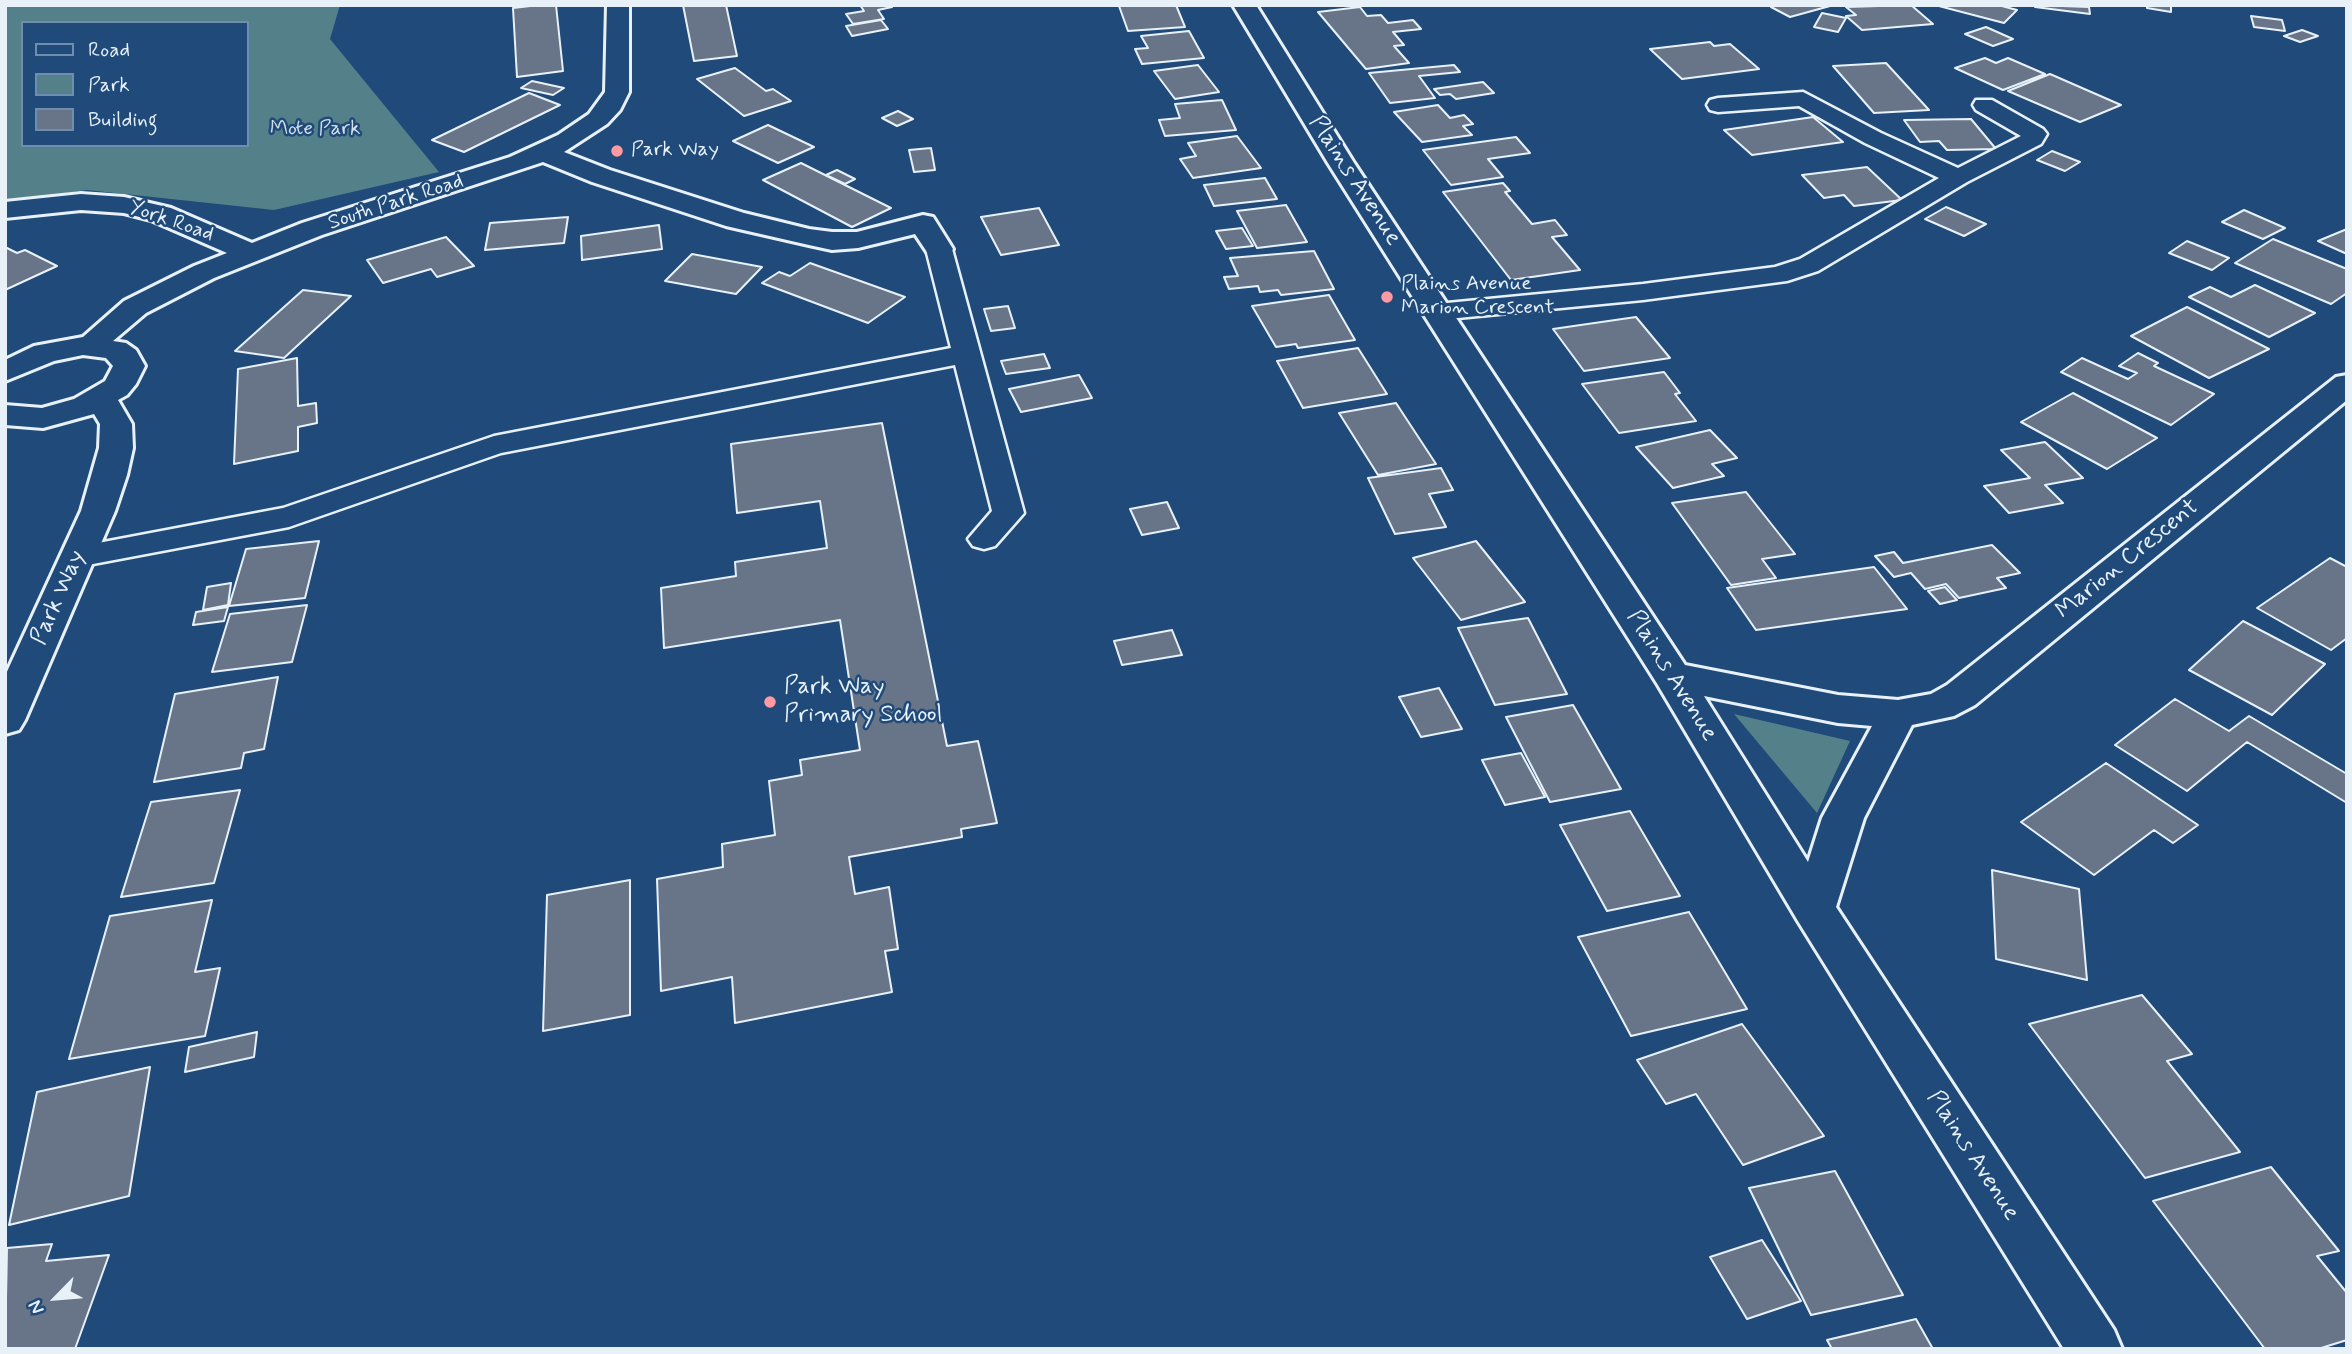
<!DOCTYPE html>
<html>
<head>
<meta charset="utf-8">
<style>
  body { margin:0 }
  #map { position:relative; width:2352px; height:1354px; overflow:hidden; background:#1f4a7a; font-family:Mynerve,sans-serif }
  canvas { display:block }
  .frame { position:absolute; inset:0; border:7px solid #e8f1f8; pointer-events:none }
  .legend { position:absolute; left:21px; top:21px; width:228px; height:126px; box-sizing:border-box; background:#1f4a7a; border:2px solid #6f8dac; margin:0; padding:9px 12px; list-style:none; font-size:21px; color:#e8f1f8 }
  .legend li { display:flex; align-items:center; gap:14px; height:35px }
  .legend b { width:35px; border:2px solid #6f8dac }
  .north { position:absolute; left:21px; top:1263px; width:70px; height:70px; -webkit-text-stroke:5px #1f4a7a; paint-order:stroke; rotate:245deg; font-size:19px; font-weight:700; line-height:28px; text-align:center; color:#e8f1f8 }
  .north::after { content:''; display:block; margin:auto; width:24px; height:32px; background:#e8f1f8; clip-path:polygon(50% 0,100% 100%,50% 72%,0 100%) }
</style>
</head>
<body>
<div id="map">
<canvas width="2352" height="1354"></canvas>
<div class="frame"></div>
<ul class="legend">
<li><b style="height:9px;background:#1f4a7a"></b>Road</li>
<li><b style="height:19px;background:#548189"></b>Park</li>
<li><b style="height:19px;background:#687488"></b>Building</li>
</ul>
<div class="north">N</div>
</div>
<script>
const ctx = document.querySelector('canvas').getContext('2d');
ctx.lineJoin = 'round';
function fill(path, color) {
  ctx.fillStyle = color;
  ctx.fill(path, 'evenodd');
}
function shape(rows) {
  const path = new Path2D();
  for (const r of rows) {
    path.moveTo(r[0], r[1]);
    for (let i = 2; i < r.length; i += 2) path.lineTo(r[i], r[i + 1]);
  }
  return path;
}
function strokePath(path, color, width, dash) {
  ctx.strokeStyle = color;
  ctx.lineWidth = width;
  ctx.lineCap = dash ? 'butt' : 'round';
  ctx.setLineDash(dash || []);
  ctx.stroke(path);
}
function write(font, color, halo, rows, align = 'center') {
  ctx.font = font + ' Mynerve,sans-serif';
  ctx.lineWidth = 5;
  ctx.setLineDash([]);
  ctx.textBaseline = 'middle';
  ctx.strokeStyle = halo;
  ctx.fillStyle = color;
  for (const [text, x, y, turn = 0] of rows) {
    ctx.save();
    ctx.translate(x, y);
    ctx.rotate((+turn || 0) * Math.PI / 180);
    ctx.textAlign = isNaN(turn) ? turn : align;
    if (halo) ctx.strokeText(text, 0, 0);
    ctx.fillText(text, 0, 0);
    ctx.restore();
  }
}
const green = shape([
  [5,5,340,5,330,39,439,172,274,210,87,190,5,201],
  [23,23,247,23,247,145,23,145],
  [1734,714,1850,741,1817,813]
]);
const building = shape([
  [539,5,556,5,563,71,517,77,513,8,539,5],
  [683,5,726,5,737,56,694,61,683,5],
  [860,5,891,5,892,7,878,10,884,19,853,24,846,14,864,11,860,5],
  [1176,5,1185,27,1128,31,1119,6,1176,5],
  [1778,5,1828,5,1830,6,1790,17,1771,7,1778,5],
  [1911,5,1933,24,1862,30,1846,16,1856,15,1846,7,1911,5],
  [1935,5,1998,5,2017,10,2004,23,1935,5],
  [2035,5,2089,7,2090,14,2035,7,2035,5],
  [2147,5,2171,5,2171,12,2147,8,2147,5],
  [1360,7,1367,16,1381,15,1388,23,1413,20,1421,29,1393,32,1404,45,1394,46,1409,63,1366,69,1318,12,1360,7],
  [1822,13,1846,18,1838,32,1814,27,1822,13],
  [2251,16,2282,20,2285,31,2254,27,2251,16],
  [881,20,888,29,852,36,846,26,881,20],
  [1986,27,2013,39,1993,46,1965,34,1986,27],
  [2302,30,2318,36,2300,42,2284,36,2302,30],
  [1189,31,1204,58,1142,64,1135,49,1148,48,1141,36,1189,31],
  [1710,42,1714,46,1730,44,1759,69,1682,79,1650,49,1710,42],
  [1985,58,1996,63,2008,58,2045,74,2003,90,1955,68,1985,58],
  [1886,63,1929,110,1874,113,1833,66,1886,63],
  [1198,65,1219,92,1175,99,1154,71,1198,65],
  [1454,65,1460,72,1419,76,1435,98,1390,103,1369,73,1454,65],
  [735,68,766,91,773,89,791,101,744,116,697,79,735,68],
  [2050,74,2121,105,2080,122,2008,91,2050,74],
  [532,81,564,88,553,95,521,88,532,81],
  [1483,82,1494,93,1456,99,1450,94,1440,95,1434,89,1483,82],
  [529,93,560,105,464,152,432,140,529,93],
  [1222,100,1236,130,1165,136,1159,120,1180,118,1175,104,1222,100],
  [1438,105,1450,118,1464,115,1473,124,1463,126,1472,135,1422,142,1394,112,1438,105],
  [898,111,913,119,897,126,882,118,898,111],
  [1813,117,1843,142,1752,155,1724,130,1813,117],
  [1971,119,1996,149,1947,150,1939,141,1920,142,1904,120,1971,119],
  [768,125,814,147,778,163,733,141,768,125],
  [1237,136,1261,168,1193,178,1180,159,1196,156,1188,143,1237,136],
  [1516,137,1530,153,1488,159,1503,177,1451,185,1423,150,1516,137],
  [931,148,935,170,914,172,909,150,931,148],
  [2052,151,2080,162,2065,171,2037,160,2052,151],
  [801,163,891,208,852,227,763,180,801,163],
  [1867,167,1902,200,1854,206,1844,195,1824,198,1802,175,1867,167],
  [837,170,855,179,845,184,826,175,837,170],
  [1265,178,1277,199,1214,206,1204,185,1265,178],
  [1503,183,1510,191,1505,192,1532,224,1555,220,1567,235,1552,237,1580,270,1511,280,1443,192,1503,183],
  [1286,205,1307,242,1257,248,1237,211,1286,205],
  [1946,207,1986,224,1964,236,1925,219,1946,207],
  [1039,208,1059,245,1001,255,981,217,1039,208],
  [2244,210,2285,228,2263,239,2222,222,2244,210],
  [568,217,564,243,485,250,490,223,568,217],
  [659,225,662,249,582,260,581,236,659,225],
  [1242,228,1253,246,1226,249,1216,231,1242,228],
  [2347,229,2347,254,2318,241,2347,229],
  [446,237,474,266,437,277,431,269,383,283,367,260,446,237],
  [2273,239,2347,269,2347,293,2331,304,2235,263,2273,239],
  [2187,241,2229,258,2212,270,2169,253,2187,241],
  [5,247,17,253,25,250,57,266,5,290,5,247],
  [1314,251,1334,289,1281,295,1278,290,1260,292,1258,286,1229,289,1224,277,1238,276,1230,258,1314,251],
  [692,254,762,267,736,294,665,281,692,254],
  [810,263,905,297,868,323,762,283,779,272,790,276,810,263],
  [2255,285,2315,313,2269,337,2189,297,2210,287,2231,297,2255,285],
  [303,290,351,296,284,358,235,351,303,290],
  [1329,295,1355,340,1298,348,1296,344,1276,347,1252,306,1329,295],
  [1008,306,1015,328,991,331,984,309,1008,306],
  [2187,307,2269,349,2209,378,2131,336,2187,307],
  [1636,317,1670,358,1584,371,1553,329,1636,317],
  [1358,348,1387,394,1303,408,1277,361,1358,348],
  [2138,353,2158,363,2154,366,2214,394,2171,425,2061,372,2082,358,2128,379,2137,373,2119,366,2138,353],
  [1044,354,1050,368,1006,374,1001,361,1044,354],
  [297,358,298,406,316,403,317,423,298,427,298,451,234,464,238,369,297,358],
  [1664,372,1680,393,1675,394,1696,421,1619,433,1582,384,1664,372],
  [1079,375,1092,398,1021,412,1009,389,1079,375],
  [2073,393,2157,438,2107,469,2021,422,2073,393],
  [1396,403,1436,464,1378,475,1339,413,1396,403],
  [882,423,947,746,978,741,997,823,961,829,962,837,849,857,855,894,889,887,898,949,885,951,892,992,735,1023,732,977,661,991,657,879,723,867,722,844,775,835,769,781,802,775,800,760,860,750,840,620,664,648,661,588,736,576,735,562,827,548,820,501,737,513,731,444,882,423],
  [1710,430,1737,458,1712,464,1724,476,1673,488,1636,447,1710,430],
  [2045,442,2083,478,2045,485,2063,503,2009,513,1984,486,2030,478,2001,450,2045,442],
  [1441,468,1453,490,1429,494,1446,527,1395,534,1368,478,1441,468],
  [1746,492,1795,554,1762,559,1776,578,1731,585,1672,503,1746,492],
  [1167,502,1179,528,1142,535,1130,509,1167,502],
  [319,541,305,598,229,606,246,549,319,541],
  [1476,541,1525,602,1461,620,1413,558,1476,541],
  [1992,545,2020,573,1997,578,2006,588,1959,598,1946,584,1925,589,1911,573,1894,577,1875,556,1894,552,1903,563,1992,545],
  [2330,558,2347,567,2347,638,2331,650,2257,608,2330,558],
  [1874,567,1907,609,1756,630,1727,588,1874,567],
  [231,583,228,605,203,610,207,587,231,583],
  [1945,587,1957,600,1940,604,1928,591,1945,587],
  [307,605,292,662,212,672,230,614,307,605],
  [228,607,224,621,193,625,196,612,228,607],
  [1528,618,1567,694,1495,705,1458,628,1528,618],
  [2243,621,2325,664,2272,715,2189,670,2243,621],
  [1172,630,1182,655,1122,665,1114,641,1172,630],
  [278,677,264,749,244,753,241,768,154,782,175,694,278,677],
  [1439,688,1462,729,1421,737,1399,697,1439,688],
  [2175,699,2229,731,2249,716,2347,774,2347,803,2247,742,2187,791,2115,745,2175,699],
  [1573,705,1621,789,1550,802,1506,717,1573,705],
  [1521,753,1545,797,1505,805,1482,760,1521,753],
  [2106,763,2198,825,2173,843,2154,830,2094,875,2021,822,2106,763],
  [240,790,214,883,121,897,151,802,240,790],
  [1630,811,1680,896,1607,911,1560,825,1630,811],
  [1992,870,2079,889,2087,980,1996,959,1992,870],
  [630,880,630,1015,543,1031,547,895,630,880],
  [212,900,195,972,220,968,205,1036,69,1059,110,916,212,900],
  [1689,912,1747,1009,1631,1036,1578,937,1689,912],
  [2142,995,2192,1054,2167,1061,2240,1152,2145,1178,2029,1024,2142,995],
  [1742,1024,1824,1136,1743,1165,1696,1094,1666,1104,1637,1060,1742,1024],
  [257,1032,254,1057,185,1072,189,1047,257,1032],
  [150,1067,129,1196,9,1225,37,1092,150,1067],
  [2271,1167,2339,1251,2317,1256,2347,1293,2347,1340,2318,1349,2265,1349,2153,1201,2271,1167],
  [1835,1171,1903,1295,1811,1315,1749,1188,1835,1171],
  [1762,1240,1801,1301,1747,1319,1710,1257,1762,1240],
  [52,1244,46,1261,109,1255,75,1349,5,1349,7,1248,52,1244],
  [1916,1319,1933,1349,1832,1349,1827,1340,1916,1319]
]);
const service = shape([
  [1803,92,1881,133,1958,168,2021,136,1976,110,1973,105,1976,100,1992,100,2043,129,2047,134,2041,144,1967,182,1818,271,1787,281,1643,300,1437,320,1427,318,1423,312,1427,306,1437,304,1643,284,1775,267,1800,259,1939,178,1865,143,1799,106,1718,112,1710,110,1707,105,1710,100,1718,98,1803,92],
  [939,241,948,243,952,249,1024,513,995,546,984,549,973,546,968,539,992,511,955,365,501,453,289,527,77,567,66,564,61,557,66,550,77,547,283,508,494,436,951,348,926,249,930,243,939,241]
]);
const minor = shape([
  [607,5,629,5,629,92,620,110,607,124,564,152,610,170,744,213,809,229,832,232,857,232,923,215,933,217,953,249,949,255,939,258,929,255,915,234,858,248,832,250,809,245,726,226,592,182,543,162,322,235,214,278,146,313,113,341,126,343,136,350,145,366,136,384,127,395,118,400,132,424,133,448,127,475,115,511,25,720,19,730,5,734,5,676,81,511,99,448,100,424,94,414,43,428,5,425,5,405,42,408,74,399,105,381,113,366,106,358,83,355,54,361,5,381,5,360,34,346,83,337,124,301,194,266,227,253,151,220,124,213,81,210,5,218,5,202,81,194,124,197,171,208,252,243,302,223,510,157,558,135,589,114,605,92,607,5],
  [1233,5,1256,5,1354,163,1685,665,1838,695,1898,700,1931,694,1947,685,2336,377,2347,375,2347,400,1975,705,1954,716,1912,725,1864,818,1836,907,2114,1330,2122,1349,2064,1349,1798,921,1658,685,1328,163,1233,5],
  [1704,696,1838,723,1872,726,1822,818,1808,862,1704,696]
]);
const markers = [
  [617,151,7,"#ff9aa2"],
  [1387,297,7,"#ff9aa2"],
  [770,702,7,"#ff9aa2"]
];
const farParknames = [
  ["Mote Park",315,130]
];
const farPoinames = [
  ["Park Way",631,151],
  ["Plains Avenue",1401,285],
  ["Marion Crescent",1401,309]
];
const farStreetnames = [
  ["South Park Road",396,203,-18],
  ["York Road",171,222,19]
];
const streetNames = [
  ["Plains Avenue",1354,181,57],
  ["Marion Crescent",2128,560,-39],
  ["Park Way",59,598,-66],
  ["Plains Avenue",1671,676,58],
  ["Plains Avenue",1972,1156,57]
];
const poiNames = [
  ["Park Way",784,688],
  ["Primary School",784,716]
];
fill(green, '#548189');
fill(building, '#687488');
strokePath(building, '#e8f1f8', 2);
strokePath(service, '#e8f1f8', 5);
strokePath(minor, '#e8f1f8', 6);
fill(service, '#1f4a7a');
fill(minor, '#1f4a7a');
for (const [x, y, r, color] of markers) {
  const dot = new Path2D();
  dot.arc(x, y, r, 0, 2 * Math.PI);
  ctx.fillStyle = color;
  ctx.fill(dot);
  strokePath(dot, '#1f4a7a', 2.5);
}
write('21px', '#d2e0e7', '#1f4a7a', farParknames);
write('21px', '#e8f1f8', '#1f4a7a', farPoinames, 'left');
write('21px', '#e8f1f8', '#1f4a7a', farStreetnames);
write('24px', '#e8f1f8', '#1f4a7a', streetNames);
write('24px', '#e8f1f8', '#1f4a7a', poiNames, 'left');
</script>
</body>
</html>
